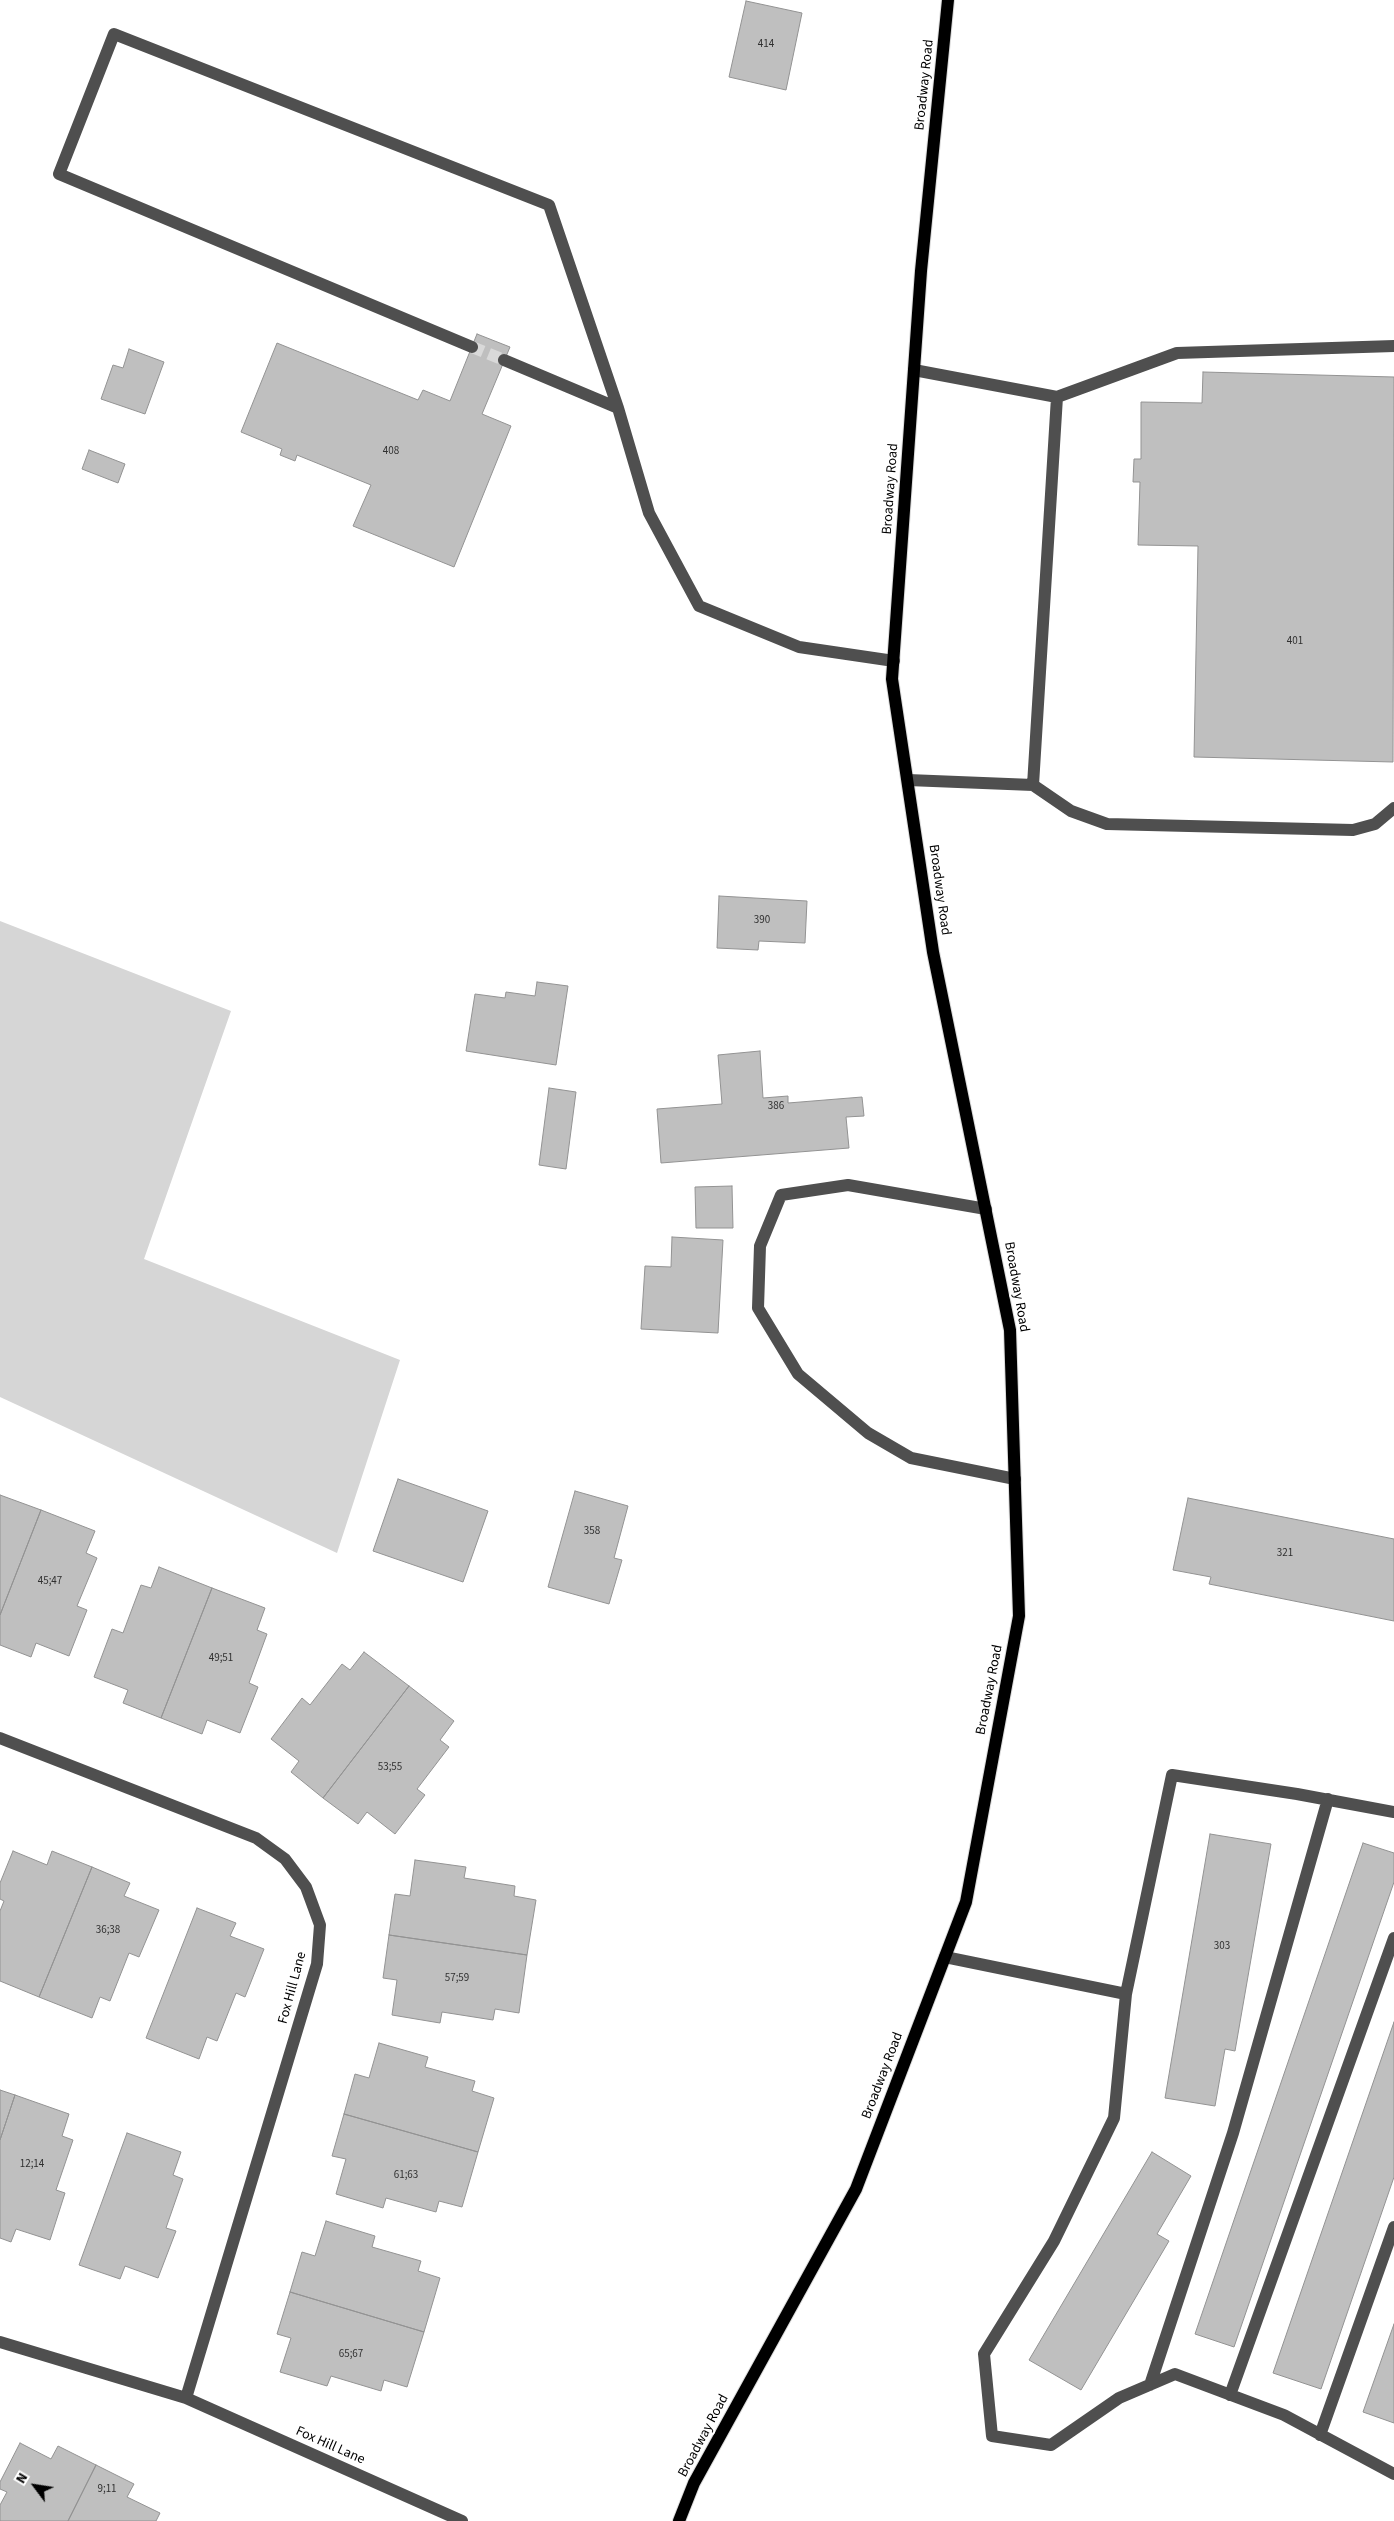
<!DOCTYPE html>
<html>
<head>
<meta charset="utf-8">
<style>
  body { margin:0 }
  #map { position:relative; width:1394px; height:2521px; overflow:hidden; background:#fff; font-family:"Source Sans 3",sans-serif }
  canvas { display:block }
  .north { position:absolute; left:10px; top:2461px; width:50px; height:50px; -webkit-text-stroke:4px #fff; paint-order:stroke; rotate:301deg; font-size:14px; font-weight:700; line-height:20px; text-align:center; color:#000 }
  .north::after { content:''; display:block; margin:auto; width:18px; height:22px; background:#000; clip-path:polygon(50% 0,100% 100%,50% 72%,0 100%) }
</style>
</head>
<body>
<div id="map">
<canvas width="1394" height="2521"></canvas>
<div class="north">N</div>
</div>
<script>
const ctx = document.querySelector('canvas').getContext('2d');
ctx.lineJoin = 'round';
function fill(path, color) {
  ctx.fillStyle = color;
  ctx.fill(path, 'evenodd');
}
function shape(rows) {
  const path = new Path2D();
  for (const r of rows) {
    path.moveTo(r[0], r[1]);
    for (let i = 2; i < r.length; i += 2) path.lineTo(r[i], r[i + 1]);
  }
  return path;
}
function strokePath(path, color, width, dash) {
  ctx.strokeStyle = color;
  ctx.lineWidth = width;
  ctx.lineCap = dash ? 'butt' : 'round';
  ctx.setLineDash(dash || []);
  ctx.stroke(path);
}
function write(font, color, halo, rows, align = 'center') {
  ctx.font = font + ' "Source Sans 3",sans-serif';
  ctx.lineWidth = 4;
  ctx.setLineDash([]);
  ctx.textBaseline = 'middle';
  ctx.strokeStyle = halo;
  ctx.fillStyle = color;
  for (const [text, x, y, turn = 0] of rows) {
    ctx.save();
    ctx.translate(x, y);
    ctx.rotate((+turn || 0) * Math.PI / 180);
    ctx.textAlign = isNaN(turn) ? turn : align;
    if (halo) ctx.strokeText(text, 0, 0);
    ctx.fillText(text, 0, 0);
    ctx.restore();
  }
}
const green = shape([
  [0,921,231,1011,144,1259,400,1360,337,1553,0,1397]
]);
const building = shape([
  [746,1,802,13,786,90,729,77,746,1],
  [477,334,510,347,482,414,511,426,454,567,353,526,371,485,297,455,295,461,280,455,282,449,241,432,277,343,418,400,423,390,450,401,477,334],
  [129,349,164,362,145,414,101,399,113,365,123,368,129,349],
  [1203,372,1394,377,1393,762,1194,757,1198,546,1138,545,1140,482,1133,482,1134,459,1141,459,1141,402,1202,403,1203,372],
  [89,450,125,464,118,483,82,469,89,450],
  [719,896,807,901,805,943,759,941,758,950,717,948,719,896],
  [537,982,568,986,556,1065,466,1051,475,994,505,998,506,992,535,996,537,982],
  [760,1051,763,1098,788,1096,788,1103,862,1097,864,1116,846,1117,849,1148,661,1163,657,1109,722,1104,718,1055,760,1051],
  [549,1088,576,1092,566,1169,539,1165,549,1088],
  [732,1186,733,1228,696,1228,695,1187,732,1186],
  [672,1237,723,1240,718,1333,641,1329,645,1266,671,1267,672,1237],
  [398,1479,488,1511,463,1582,373,1551,398,1479],
  [575,1491,628,1506,614,1558,622,1560,609,1604,548,1587,575,1491],
  [0,1495,41,1510,0,1615,0,1495],
  [1188,1498,1394,1539,1394,1621,1209,1584,1211,1577,1173,1570,1188,1498],
  [41,1510,95,1531,86,1553,97,1558,77,1606,87,1610,69,1656,36,1643,31,1657,0,1645,0,1615,41,1510],
  [159,1567,212,1588,161,1718,123,1703,128,1690,94,1677,112,1629,123,1633,141,1585,151,1588,159,1567],
  [212,1588,265,1608,257,1630,267,1634,249,1683,258,1687,240,1733,207,1720,202,1734,161,1718,212,1588],
  [364,1652,409,1686,323,1798,291,1772,299,1761,271,1739,302,1698,310,1705,342,1664,350,1670,364,1652],
  [409,1686,454,1721,440,1740,449,1747,417,1789,425,1795,395,1834,367,1812,358,1824,323,1798,409,1686],
  [1210,1834,1271,1844,1235,2051,1225,2049,1215,2106,1165,2098,1210,1834],
  [1363,1843,1394,1853,1394,1882,1234,2347,1195,2334,1363,1843],
  [13,1851,47,1865,52,1851,92,1867,39,1997,0,1981,0,1911,4,1901,0,1899,0,1883,13,1851],
  [415,1860,466,1867,464,1878,515,1886,514,1896,536,1900,527,1955,389,1935,395,1894,410,1896,415,1860],
  [92,1867,130,1883,124,1896,159,1910,139,1957,129,1953,110,2001,100,1997,92,2018,39,1997,92,1867],
  [197,1908,236,1923,230,1936,264,1949,245,1997,236,1993,217,2041,207,2037,199,2059,146,2038,197,1908],
  [389,1935,527,1955,519,2013,495,2009,493,2020,442,2012,440,2023,392,2015,397,1980,383,1978,389,1935],
  [1394,2022,1394,2177,1321,2389,1273,2373,1394,2022],
  [379,2043,428,2057,425,2067,475,2081,472,2091,494,2098,478,2152,344,2114,355,2074,369,2078,379,2043],
  [0,2090,15,2095,0,2140,0,2090],
  [15,2095,69,2114,62,2136,73,2140,56,2190,65,2193,50,2240,16,2229,11,2242,0,2238,0,2140,15,2095],
  [344,2114,478,2152,462,2207,439,2201,436,2212,386,2198,383,2208,336,2194,346,2159,332,2156,344,2114],
  [127,2133,181,2152,173,2175,183,2179,166,2228,176,2231,158,2278,125,2266,120,2279,79,2265,127,2133],
  [1152,2152,1191,2176,1157,2234,1169,2241,1081,2390,1029,2360,1152,2152],
  [326,2221,375,2236,372,2247,421,2261,418,2271,440,2278,424,2332,290,2292,302,2252,315,2256,326,2221],
  [290,2292,424,2332,407,2387,384,2380,381,2391,331,2376,327,2386,280,2372,291,2338,277,2334,290,2292],
  [1394,2324,1394,2423,1363,2412,1394,2324],
  [20,2443,51,2459,58,2446,96,2465,68,2521,0,2521,0,2505,7,2492,0,2489,0,2482,20,2443],
  [96,2465,134,2484,127,2497,160,2513,156,2521,68,2521,96,2465]
]);
const minorTunnel = shape([
  [472,347,504,360]
]);
const minor = shape([
  [472,347,59,174,114,34,549,205,618,408,649,513,699,606,799,647,894,661],
  [504,360,618,408],
  [1057,397,1177,353,1394,346],
  [908,780,1033,785,1057,397,914,370],
  [1033,785,1071,811,1107,824,1353,830,1375,824,1394,808],
  [986,1209,848,1185,781,1195,760,1246,758,1308,798,1374,868,1433,911,1458,1015,1479],
  [0,1738,256,1838,285,1859,306,1887,320,1925,317,1964,186,2398],
  [1394,1812,1297,1794,1172,1775,1126,1994,1114,2118,1054,2241,984,2354,992,2436,1051,2445,1119,2398,1175,2374,1284,2415,1394,2474],
  [945,1957,1126,1994],
  [0,2342,186,2398,462,2521],
  [1150,2385,1233,2133,1328,1799],
  [1230,2395,1394,1938],
  [1320,2435,1394,2227]
]);
const major = shape([
  [679,2521,694,2483,856,2189,966,1902,1019,1616,1010,1330,933,952,892,679,921,271,948,0]
]);
const numberNames = [
  ["414",766,45],
  ["408",391,452],
  ["401",1295,642],
  ["390",762,921],
  ["386",776,1107],
  ["358",592,1532],
  ["321",1285,1554],
  ["45;47",50,1582],
  ["49;51",221,1659],
  ["53;55",390,1768],
  ["36;38",108,1931],
  ["303",1222,1947],
  ["57;59",457,1979],
  ["12;14",32,2165],
  ["61;63",406,2176],
  ["65;67",351,2355],
  ["9;11",107,2490]
];
const streetNames = [
  ["Broadway Road",925,85,-84],
  ["Broadway Road",891,489,-86],
  ["Broadway Road",939,890,82],
  ["Broadway Road",1016,1287,80],
  ["Broadway Road",990,1690,-79],
  ["Fox Hill Lane",293,1988,-75],
  ["Broadway Road",883,2076,-69],
  ["Broadway Road",704,2436,-62],
  ["Fox Hill Lane",330,2446,24]
];
fill(green, '#d6d6d6');
fill(building, '#bfbfbf');
strokePath(building, '#939393', 1);
strokePath(minorTunnel, '#d9d9d9', 12, [12, 6]);
strokePath(major, '#dbdbdb', 14);
strokePath(minor, '#4f4f4f', 12);
strokePath(major, '#000', 12);
write('11px', '#303030', null, numberNames);
write('14px', '#000', '#fff', streetNames);
</script>
</body>
</html>
